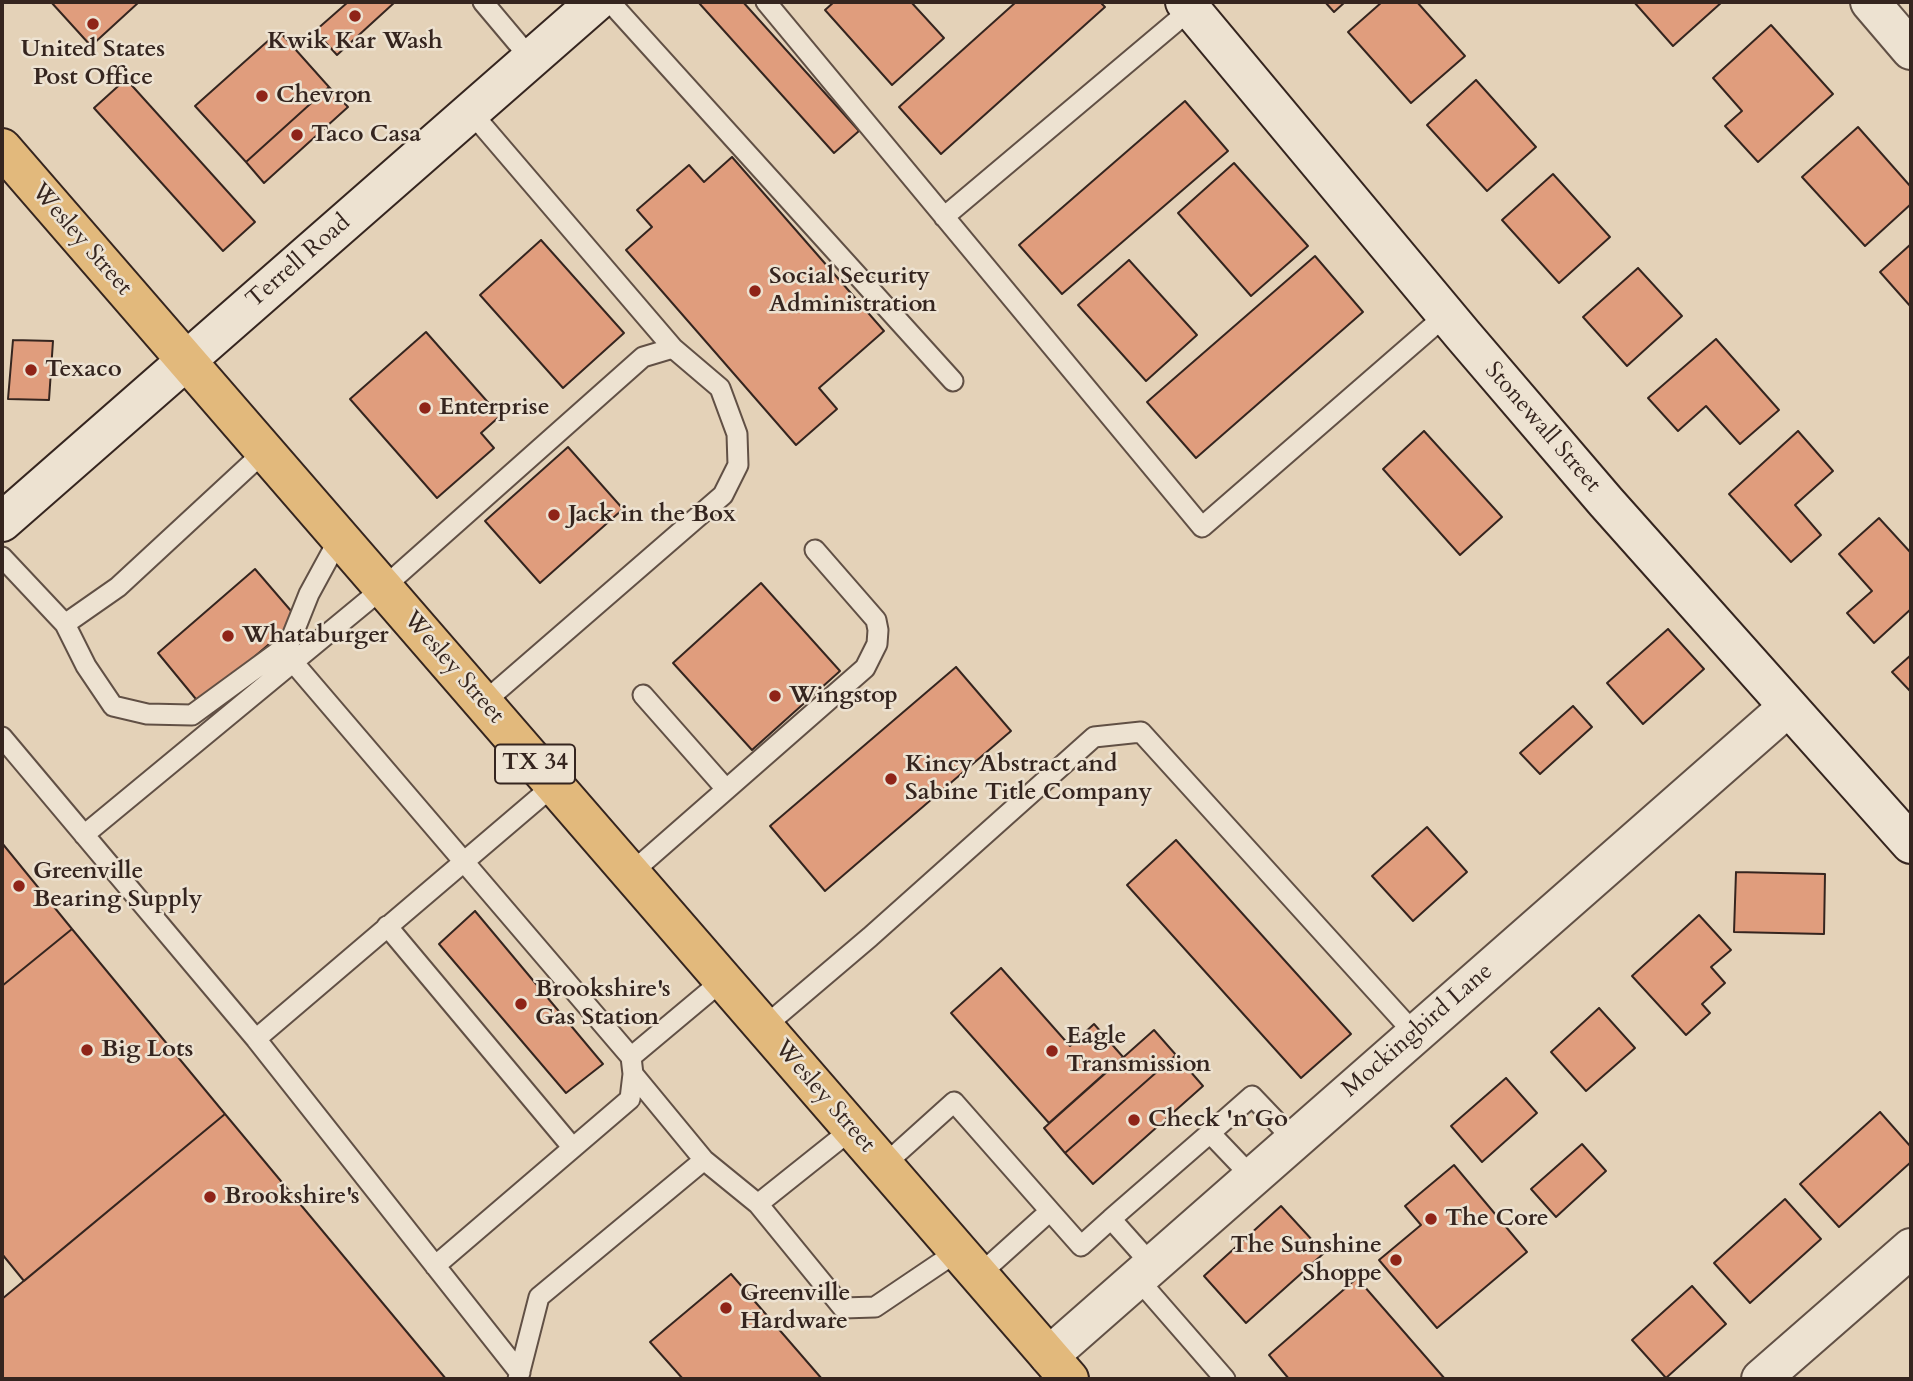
<!DOCTYPE html>
<html>
<head>
<meta charset="utf-8">
<style>
  body { margin:0 }
  #map { position:relative; width:1913px; height:1381px; overflow:hidden; background:#e4d2b8; font-family:Cardo,serif }
  canvas { display:block }
  .frame { position:absolute; inset:0; border:4px solid #35251f; pointer-events:none }
</style>
</head>
<body>
<div id="map">
<canvas width="1913" height="1381"></canvas>
<div class="frame"></div>
</div>
<script>
const ctx = document.querySelector('canvas').getContext('2d');
ctx.lineJoin = 'round';
function fill(path, color) {
  ctx.fillStyle = color;
  ctx.fill(path, 'evenodd');
}
function shape(rows) {
  const path = new Path2D();
  for (const r of rows) {
    path.moveTo(r[0], r[1]);
    for (let i = 2; i < r.length; i += 2) path.lineTo(r[i], r[i + 1]);
  }
  return path;
}
function strokePath(path, color, width, dash) {
  ctx.strokeStyle = color;
  ctx.lineWidth = width;
  ctx.lineCap = dash ? 'butt' : 'round';
  ctx.setLineDash(dash || []);
  ctx.stroke(path);
}
function write(font, color, halo, rows, align = 'center') {
  ctx.font = font + ' Cardo,serif';
  ctx.lineWidth = 5;
  ctx.setLineDash([]);
  ctx.textBaseline = 'middle';
  ctx.strokeStyle = halo;
  ctx.fillStyle = color;
  for (const [text, x, y, turn = 0] of rows) {
    ctx.save();
    ctx.translate(x, y);
    ctx.rotate((+turn || 0) * Math.PI / 180);
    ctx.textAlign = isNaN(turn) ? turn : align;
    if (halo) ctx.strokeText(text, 0, 0);
    ctx.fillText(text, 0, 0);
    ctx.restore();
  }
}
const building = shape([
  [51,2,139,2,91,46,51,2],
  [348,2,395,2,337,55,315,31,348,2],
  [701,2,743,2,859,131,834,153,699,3,701,2],
  [834,2,911,2,944,38,892,85,825,10,834,2],
  [1016,2,1100,2,1105,7,941,154,899,107,1016,2],
  [1325,2,1345,2,1334,12,1325,2],
  [1382,2,1417,2,1465,56,1411,103,1348,32,1382,2],
  [1634,2,1722,2,1673,46,1634,2],
  [1771,25,1833,94,1758,162,1725,126,1742,111,1713,78,1771,25],
  [279,31,329,87,246,162,195,106,279,31],
  [126,79,255,222,223,251,94,108,126,79],
  [1476,80,1536,147,1487,191,1427,125,1476,80],
  [329,87,348,107,264,183,246,162,329,87],
  [1185,101,1228,151,1062,294,1019,245,1185,101],
  [1858,127,1911,187,1911,204,1865,246,1802,177,1858,127],
  [732,157,884,331,819,388,837,409,796,445,626,250,652,227,637,210,689,165,704,182,732,157],
  [1234,163,1308,246,1251,296,1178,213,1234,163],
  [1553,174,1610,237,1559,283,1502,220,1553,174],
  [541,240,624,333,563,388,480,295,541,240],
  [1911,244,1911,307,1880,272,1911,244],
  [1315,256,1363,312,1196,458,1147,402,1315,256],
  [1129,260,1197,335,1146,381,1078,305,1129,260],
  [1638,268,1682,316,1627,366,1583,317,1638,268],
  [426,332,500,416,481,433,494,448,437,498,350,399,426,332],
  [1716,339,1779,410,1740,444,1706,406,1678,431,1648,398,1716,339],
  [13,340,53,341,49,400,8,399,13,340],
  [1424,431,1502,517,1460,555,1383,469,1424,431],
  [1798,431,1833,471,1795,505,1821,535,1791,562,1729,494,1798,431],
  [568,447,623,509,540,583,485,521,568,447],
  [1879,518,1911,553,1911,609,1874,643,1847,613,1872,591,1839,554,1879,518],
  [255,569,298,619,200,704,158,653,255,569],
  [761,583,840,671,752,750,673,663,761,583],
  [1668,629,1704,669,1643,724,1607,683,1668,629],
  [1911,655,1911,692,1892,672,1911,655],
  [956,667,1011,731,825,891,770,826,956,667],
  [1573,706,1592,727,1540,774,1520,753,1573,706],
  [1427,827,1467,872,1413,921,1372,876,1427,827],
  [1176,840,1351,1034,1301,1078,1127,885,1176,840],
  [2,843,72,929,2,986,2,843],
  [1736,872,1825,874,1824,934,1734,932,1736,872],
  [475,911,603,1064,566,1093,439,944,475,911],
  [1699,915,1731,950,1711,967,1725,983,1702,1004,1710,1013,1686,1035,1632,976,1699,915],
  [72,929,225,1114,24,1281,2,1254,2,986,72,929],
  [1001,968,1070,1046,1094,1024,1123,1057,1049,1123,951,1013,1001,968],
  [1599,1008,1635,1048,1586,1091,1551,1052,1599,1008],
  [1154,1030,1176,1055,1065,1153,1044,1128,1154,1030],
  [1176,1055,1203,1086,1093,1184,1065,1153,1176,1055],
  [1506,1078,1537,1113,1482,1162,1451,1126,1506,1078],
  [1880,1112,1911,1147,1911,1162,1839,1227,1800,1184,1880,1112],
  [225,1114,446,1379,2,1379,2,1299,225,1114],
  [1582,1144,1606,1171,1556,1217,1531,1189,1582,1144],
  [1454,1165,1527,1252,1437,1328,1379,1260,1421,1225,1405,1206,1454,1165],
  [1785,1199,1821,1239,1750,1303,1714,1263,1785,1199],
  [1281,1206,1324,1253,1246,1323,1204,1276,1281,1206],
  [731,1274,822,1379,683,1379,650,1342,731,1274],
  [1357,1278,1445,1379,1289,1379,1269,1355,1357,1278],
  [1692,1286,1726,1324,1666,1378,1632,1340,1692,1286]
]);
const lane = shape([
  [483,2,531,59],
  [610,2,953,381],
  [766,2,1202,527,1446,315],
  [470,111,673,348],
  [944,217,1191,9],
  [2,557,65,624,118,587,265,451],
  [65,624,86,666,113,706,147,714,192,715,289,644,309,594,340,537],
  [293,662,631,1057,633,1074,630,1099,435,1266],
  [643,695,726,789],
  [2,737,256,1039,520,1373],
  [84,835,383,588,643,357,673,348,720,388,737,434,738,465,723,495,483,703],
  [631,873,865,668,877,644,878,630,876,620,815,550],
  [387,926,573,1148],
  [764,1027,870,937,1094,737,1141,732,1415,1034],
  [256,1039,554,785],
  [631,1057,723,980],
  [633,1074,704,1160,758,1204,852,1129],
  [1210,1133,1252,1096,1294,1140],
  [884,1165,954,1102,1050,1211,979,1275],
  [758,1204,843,1308,875,1307,958,1251],
  [1050,1211,1081,1246,1111,1219,1152,1265],
  [1111,1219,1210,1133,1252,1177],
  [1137,1278,1225,1379],
  [518,1379,539,1297,704,1160]
]);
const street = shape([
  [1870,2,1911,50],
  [1049,1356,1788,707],
  [1761,1379,1911,1248]
]);
const secondary = shape([
  [1185,2,1463,335,1606,502,1911,844],
  [2,522,596,2]
]);
const primary = shape([
  [2,148,1069,1379]
]);
const markers = [
  [355,16,7,"#8f2418"],
  [93,24,7,"#8f2418"],
  [262,96,7,"#8f2418"],
  [297,135,7,"#8f2418"],
  [755,291,7,"#8f2418"],
  [31,370,7,"#8f2418"],
  [425,408,7,"#8f2418"],
  [554,515,7,"#8f2418"],
  [228,636,7,"#8f2418"],
  [775,696,7,"#8f2418"],
  [891,779,7,"#8f2418"],
  [19,886,7,"#8f2418"],
  [521,1004,7,"#8f2418"],
  [87,1050,7,"#8f2418"],
  [1052,1051,7,"#8f2418"],
  [1134,1120,7,"#8f2418"],
  [210,1197,7,"#8f2418"],
  [1431,1219,7,"#8f2418"],
  [1396,1260,7,"#8f2418"],
  [726,1308,7,"#8f2418"]
];
const shields = [
  [535,764,80]
];
const shieldNames = [
  ["TX 34",535,764]
];
const poiNames = [
  ["Kwik Kar Wash",355,42,"center"],
  ["United States",93,50,"center"],
  ["Post Office",93,78,"center"],
  ["Chevron",276,96],
  ["Taco Casa",311,135],
  ["Social Security",769,277],
  ["Administration",769,305],
  ["Texaco",45,370],
  ["Enterprise",439,408],
  ["Jack in the Box",568,515],
  ["Whataburger",242,636],
  ["Wingstop",789,696],
  ["Kincy Abstract and",905,765],
  ["Sabine Title Company",905,793],
  ["Greenville",33,872],
  ["Bearing Supply",33,900],
  ["Brookshire's",535,990],
  ["Gas Station",535,1018],
  ["Eagle",1066,1037],
  ["Transmission",1066,1065],
  ["Big Lots",101,1050],
  ["Check 'n Go",1148,1120],
  ["Brookshire's",224,1197],
  ["The Core",1445,1219],
  ["The Sunshine",1382,1246,"right"],
  ["Shoppe",1382,1274,"right"],
  ["Greenville",740,1294],
  ["Hardware",740,1322]
];
const streetNames = [
  ["Wesley Street",81,240,49],
  ["Terrell Road",299,262,-41],
  ["Stonewall Street",1542,428,49],
  ["Wesley Street",453,668,49],
  ["Mockingbird Lane",1418,1031,-41],
  ["Wesley Street",824,1097,49]
];
fill(building, '#e09d7d');
strokePath(building, '#35251f', 2);
strokePath(lane, '#615045', 23);
strokePath(street, '#615045', 42);
strokePath(secondary, '#35251f', 42);
strokePath(primary, '#35251f', 42);
strokePath(lane, '#ede2d1', 19);
strokePath(street, '#ede2d1', 38);
strokePath(secondary, '#ede2d1', 38);
strokePath(primary, '#e2b97c', 38);
for (const [x, y, r, color] of markers) {
  const dot = new Path2D();
  dot.arc(x, y, r, 0, 2 * Math.PI);
  ctx.fillStyle = color;
  ctx.fill(dot);
  strokePath(dot, '#ede2d1', 2.5);
}
for (const [x, y, w] of shields) {
  const box = new Path2D();
  box.roundRect(x - w / 2, y - 19.5, w, 39, 5);
  ctx.fillStyle = '#ede2d1';
  ctx.fill(box);
  strokePath(box, '#35251f', 2);
}
write('bold 23px', '#35251f', null, shieldNames);
write('bold 24px', '#35251f', '#ede2d1', poiNames, 'left');
write('24px', '#35251f', '#ede2d1', streetNames);
</script>
</body>
</html>
